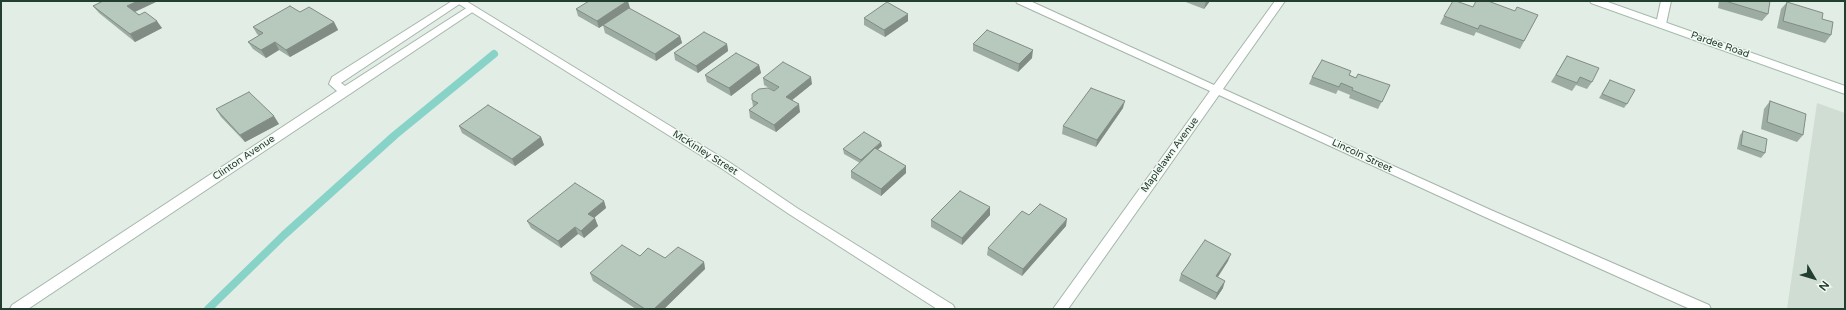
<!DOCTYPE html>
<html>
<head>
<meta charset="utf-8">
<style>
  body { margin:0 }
  #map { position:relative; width:1846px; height:310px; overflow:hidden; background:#e2ede5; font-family:"Varela Round",sans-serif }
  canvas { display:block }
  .frame { position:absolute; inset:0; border:2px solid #213e2e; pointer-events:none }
  .north { position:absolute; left:1794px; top:258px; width:40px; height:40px; -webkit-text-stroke:3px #f3f9f4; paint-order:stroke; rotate:128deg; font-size:11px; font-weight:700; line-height:16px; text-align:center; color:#213e2e }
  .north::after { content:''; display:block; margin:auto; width:14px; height:18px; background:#213e2e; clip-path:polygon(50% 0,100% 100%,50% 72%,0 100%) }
</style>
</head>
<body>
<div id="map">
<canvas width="1846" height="310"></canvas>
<div class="frame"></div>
<div class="north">N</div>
</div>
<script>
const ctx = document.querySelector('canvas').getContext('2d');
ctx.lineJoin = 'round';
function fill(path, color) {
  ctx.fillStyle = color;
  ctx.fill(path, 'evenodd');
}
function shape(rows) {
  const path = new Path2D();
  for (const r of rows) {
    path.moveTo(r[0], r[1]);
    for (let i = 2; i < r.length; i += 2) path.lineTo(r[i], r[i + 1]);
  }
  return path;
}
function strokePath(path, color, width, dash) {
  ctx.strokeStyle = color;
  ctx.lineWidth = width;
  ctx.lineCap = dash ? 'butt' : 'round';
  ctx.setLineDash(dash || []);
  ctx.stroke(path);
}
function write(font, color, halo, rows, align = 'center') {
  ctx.font = font + ' "Varela Round",sans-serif';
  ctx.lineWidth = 3;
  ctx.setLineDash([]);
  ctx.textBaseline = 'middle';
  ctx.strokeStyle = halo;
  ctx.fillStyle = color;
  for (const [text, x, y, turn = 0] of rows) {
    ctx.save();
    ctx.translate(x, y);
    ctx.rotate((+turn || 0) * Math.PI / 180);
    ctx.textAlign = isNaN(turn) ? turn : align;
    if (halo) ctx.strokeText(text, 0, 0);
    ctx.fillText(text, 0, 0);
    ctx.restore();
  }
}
const built = shape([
  [1817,103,1845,113,1845,309,1787,309]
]);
const stream = shape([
  [208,309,284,235,395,135,494,54]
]);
const service = shape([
  [452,1,464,1,341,83,345,86,468,7,472,6,477,9,28,309,10,309,12,305,337,91,329,84,332,77,452,1]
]);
const minor = shape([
  [454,1,466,1,729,162,797,208,953,305,955,309,937,309,789,214,721,168,454,1],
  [1016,1,1030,1,1214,85,1275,1,1285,1,1223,89,1493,211,1709,305,1711,309,1690,309,1485,217,1219,95,1068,309,1053,309,1210,91,1017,3,1016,1],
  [1661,1,1671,1,1666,24,1661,27,1656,24,1661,1]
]);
const secondary = shape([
  [1590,1,1605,1,1845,86,1845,94,1591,3,1590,1]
]);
const wall = shape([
  [103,1,158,1,135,12,162,28,135,42,99,13,93,6],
  [1183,1,1210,1,1204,9],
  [1719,1,1770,1,1768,14,1762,21,1718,8],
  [1787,2,1822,19,1831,35,1825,43,1777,28,1781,9],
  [1473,7,1515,11,1538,15,1520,49,1476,32,1474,36,1440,24,1444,16],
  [630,8,599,28,578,16,576,9],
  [300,12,334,22,338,30,290,57,279,50,266,58,253,49,248,42,259,36,257,34,253,27],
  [864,18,908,21,885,37,864,25],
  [603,25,680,36,682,43,656,61,605,33],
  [727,44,728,51,698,73,675,60,674,53],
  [973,44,1032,58,1018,72,973,51],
  [1567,56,1592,82,1587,89,1576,85,1572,91,1551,82],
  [759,65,761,73,731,96,707,82,705,75],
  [1351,71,1349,75,1356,78,1390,85,1378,109,1349,98,1350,95,1338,90,1336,94,1309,84,1312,77],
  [763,78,812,84,792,100,800,112,776,132,750,118,749,110,753,107,752,100,774,91,764,85],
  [1610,80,1627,104,1624,108,1599,98],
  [1770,101,1803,135,1797,142,1761,129,1764,109],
  [1123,108,1096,147,1062,134,1063,126],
  [216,109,279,124,245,142,221,117],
  [459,126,541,137,544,145,515,166,462,133],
  [1743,131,1765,153,1761,158,1737,149,1740,135],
  [882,146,877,150,906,173,881,196,851,178,851,171,860,163,844,154,843,149],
  [604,201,606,208,594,218,598,226,584,238,578,234,561,248,531,228,527,221],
  [990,207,990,215,962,245,931,227,931,220],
  [1029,215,1066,226,1022,276,987,255,988,248],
  [640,256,704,262,705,269,664,309,636,309,593,281,590,273],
  [1228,261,1218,277,1223,288,1215,300,1179,281,1181,274]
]);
const shadedWall = shape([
  [138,1,158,1,132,13,127,6],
  [627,1,628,1,630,8,599,28,597,21],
  [1206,1,1210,1,1204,9],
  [908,14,908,21,885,37,884,30],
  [157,21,162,28,135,42,130,34],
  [334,22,338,30,290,57,286,50],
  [680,36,682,43,656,61,655,54],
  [275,42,279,50,266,58,261,50],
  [727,44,728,51,698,73,696,66],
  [1033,50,1032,58,1018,72,1019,64],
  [759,65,761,73,731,96,729,88],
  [811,77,812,84,786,105,786,97],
  [1125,101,1123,108,1096,147,1097,140],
  [799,104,800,112,776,132,774,125],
  [274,116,279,124,245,142,240,135],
  [541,137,544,145,515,166,512,159],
  [881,142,882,146,862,164,861,160],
  [906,166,906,173,881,196,881,189],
  [604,201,606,208,590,221,588,214],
  [990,207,990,215,962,245,962,238],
  [595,218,598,226,584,238,581,231],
  [1067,219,1066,226,1022,276,1023,269],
  [575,227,578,234,561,248,558,241],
  [1231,254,1228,261,1213,284,1216,276],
  [704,262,705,269,664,309,654,309],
  [1225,281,1223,288,1215,300,1217,293]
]);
const building = shape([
  [103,1,138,1,127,6,139,15,145,12,157,21,130,34,93,6,103,1],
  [589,1,627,1,597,21,576,9,589,1],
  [1453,1,1456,1,1473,7,1476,1,1488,1,1515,11,1517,7,1538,15,1524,41,1480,25,1478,29,1444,16,1453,1],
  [1725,1,1770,1,1768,14,1725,1],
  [887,2,908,14,884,30,864,18,887,2],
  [1787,2,1823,13,1822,19,1833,22,1831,35,1783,21,1787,2],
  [290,6,300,12,309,7,334,22,286,50,275,42,261,50,248,42,263,33,253,27,290,6],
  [629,8,680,36,655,54,603,25,629,8],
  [987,30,1033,50,1019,64,973,44,987,30],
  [704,32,727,44,696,66,674,53,704,32],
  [736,53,759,65,729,88,705,75,736,53],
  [1567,56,1599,68,1592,82,1580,77,1577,83,1556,75,1567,56],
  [1322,60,1351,71,1349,75,1356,78,1358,74,1390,85,1382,102,1352,90,1353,88,1341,83,1339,87,1312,77,1322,60],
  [783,62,811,77,786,97,799,104,774,125,749,110,758,103,752,100,752,94,759,89,768,88,774,91,779,87,763,78,783,62],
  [1610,80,1635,90,1627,104,1602,94,1610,80],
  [1091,88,1125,101,1097,140,1063,126,1091,88],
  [249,92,274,116,240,135,216,109,249,92],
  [1770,101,1806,114,1803,135,1767,122,1770,101],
  [488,105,541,137,512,159,459,126,488,105],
  [1743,131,1767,139,1765,153,1741,145,1743,131],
  [864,132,881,142,861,160,843,149,864,132],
  [875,148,906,166,881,189,851,171,875,148],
  [575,183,604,201,588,214,595,218,581,231,575,227,558,241,527,221,575,183],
  [960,191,990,207,962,238,931,220,960,191],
  [1040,204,1067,219,1023,269,988,248,1022,211,1029,215,1040,204],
  [1205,240,1231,254,1216,276,1225,281,1217,293,1181,274,1205,240],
  [622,245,640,256,648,248,665,258,678,247,704,262,654,309,645,309,590,273,622,245]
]);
const streetNames = [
  ["Pardee Road",1720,45,19],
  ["McKinley Street",705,153,32],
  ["Maplelawn Avenue",1170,155,-54],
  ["Lincoln Street",1362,156,25],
  ["Clinton Avenue",244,158,-34]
];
fill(built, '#d0ddd3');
strokePath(stream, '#88d3c8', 8);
strokePath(service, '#a4b5aa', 2);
strokePath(minor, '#a4b5aa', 2);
strokePath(secondary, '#a3bcac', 2);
fill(service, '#fff');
fill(minor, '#fff');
fill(secondary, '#fff');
fill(wall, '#9daca3');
fill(shadedWall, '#808c84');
fill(building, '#b7c8bd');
strokePath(building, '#808c84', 1);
write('10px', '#213e2e', '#f3f9f4', streetNames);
</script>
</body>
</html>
